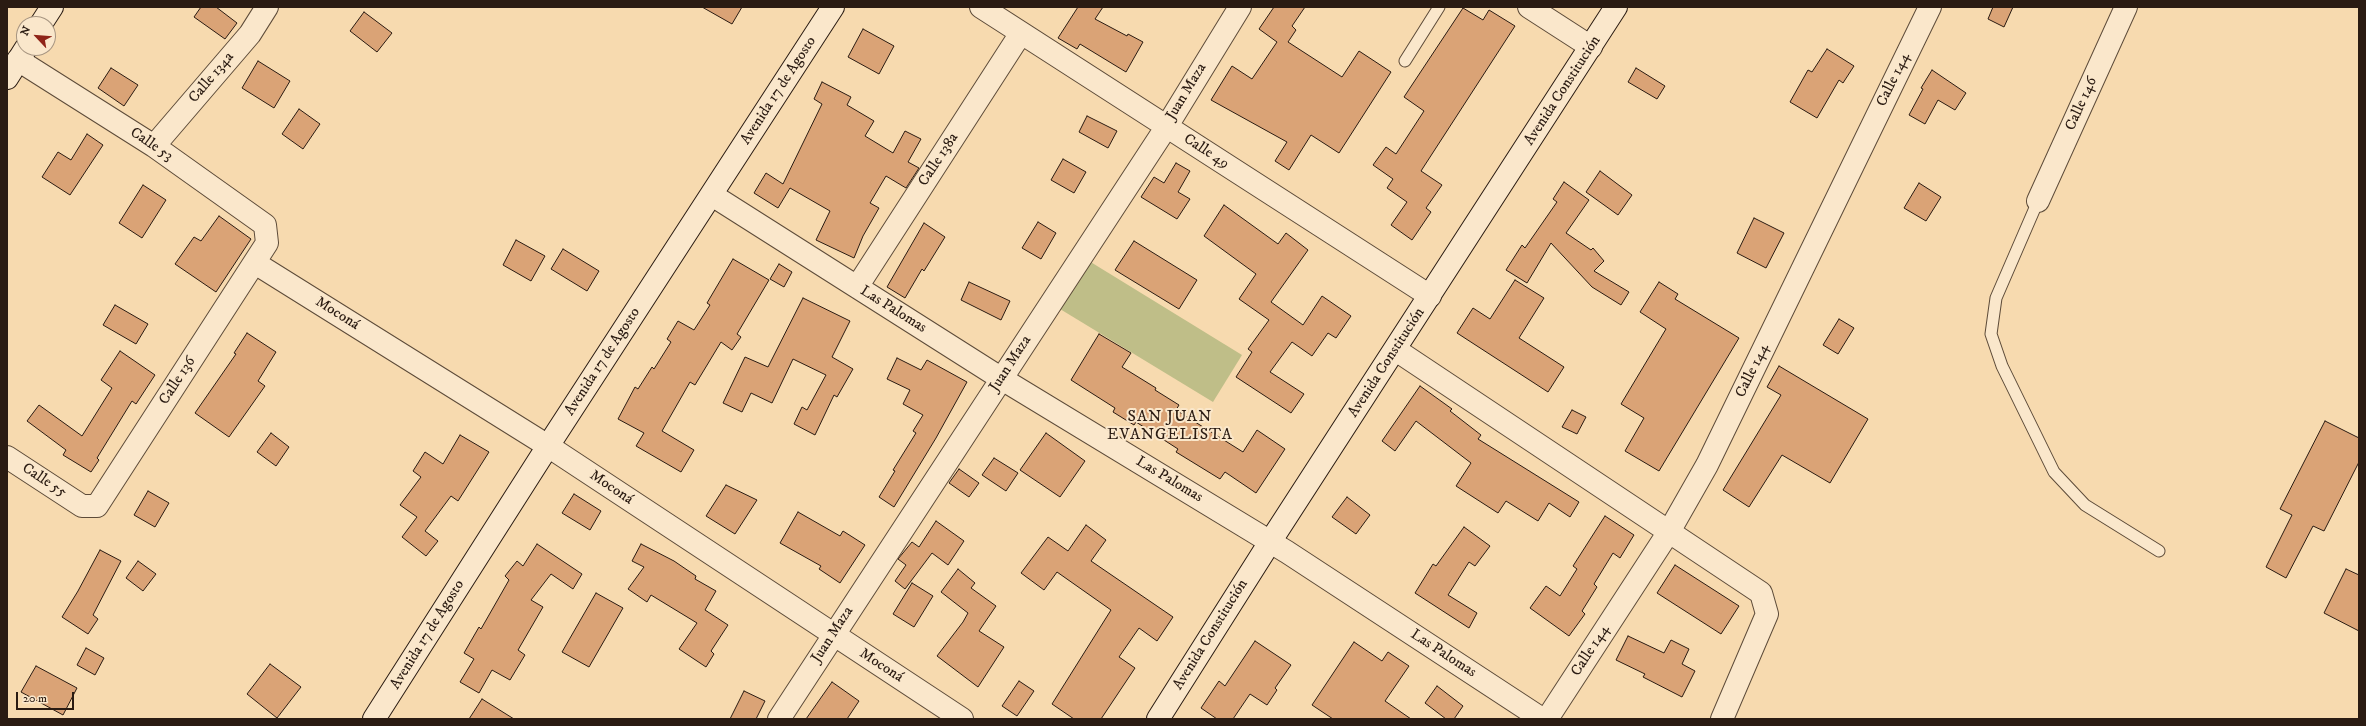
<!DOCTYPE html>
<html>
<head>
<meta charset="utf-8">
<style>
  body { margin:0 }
  #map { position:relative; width:2366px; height:726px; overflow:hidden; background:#f7daaf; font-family:"IM FELL DW Pica",serif }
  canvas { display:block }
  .frame { position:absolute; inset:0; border:8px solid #2a1b12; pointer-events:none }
  .north { position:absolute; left:16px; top:16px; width:40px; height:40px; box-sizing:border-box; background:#fae7cb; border:1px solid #a79581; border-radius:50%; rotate:296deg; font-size:11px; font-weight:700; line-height:16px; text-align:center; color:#2a1b12 }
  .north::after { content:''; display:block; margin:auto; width:14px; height:18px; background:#8f2418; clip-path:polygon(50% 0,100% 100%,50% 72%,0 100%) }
  .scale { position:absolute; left:16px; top:692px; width:58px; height:18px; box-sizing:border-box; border:2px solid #2a1b12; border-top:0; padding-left:5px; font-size:12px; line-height:14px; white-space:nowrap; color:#2a1b12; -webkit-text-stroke:3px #fae7cb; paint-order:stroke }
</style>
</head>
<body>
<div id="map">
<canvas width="2366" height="726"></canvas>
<div class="frame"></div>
<div class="north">N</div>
<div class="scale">20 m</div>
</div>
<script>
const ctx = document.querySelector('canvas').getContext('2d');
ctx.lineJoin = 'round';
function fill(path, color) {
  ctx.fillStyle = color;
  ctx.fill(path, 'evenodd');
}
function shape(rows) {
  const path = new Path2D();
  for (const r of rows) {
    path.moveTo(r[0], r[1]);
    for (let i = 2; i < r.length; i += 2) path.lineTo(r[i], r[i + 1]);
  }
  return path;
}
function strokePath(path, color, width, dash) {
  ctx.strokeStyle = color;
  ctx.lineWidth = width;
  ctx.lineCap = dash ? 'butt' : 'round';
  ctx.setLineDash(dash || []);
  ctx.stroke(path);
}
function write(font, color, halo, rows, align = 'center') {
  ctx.font = font + ' "IM FELL DW Pica",serif';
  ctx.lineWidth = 4;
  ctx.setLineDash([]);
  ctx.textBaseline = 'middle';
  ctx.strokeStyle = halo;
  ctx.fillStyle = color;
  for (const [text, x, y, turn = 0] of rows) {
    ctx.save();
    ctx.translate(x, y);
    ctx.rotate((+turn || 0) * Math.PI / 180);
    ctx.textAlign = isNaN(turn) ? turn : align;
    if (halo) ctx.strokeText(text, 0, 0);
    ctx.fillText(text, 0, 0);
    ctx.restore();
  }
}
const green = shape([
  [1089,261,1242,355,1213,402,1060,309]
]);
const building = shape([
  [201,7,216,7,237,23,225,39,194,17,201,7],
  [702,7,742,7,732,24,702,7],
  [1078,7,1103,7,1095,19,1127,36,1128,34,1143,42,1126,72,1080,44,1077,49,1058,38,1078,7],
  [1274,7,1305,7,1292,26,1296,30,1288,42,1342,77,1359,51,1391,72,1339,153,1311,135,1289,170,1275,161,1287,142,1211,100,1232,66,1252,79,1277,42,1259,29,1274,7],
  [1993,7,2013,7,2004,27,1988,19,1993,7],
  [1463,8,1483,20,1489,10,1515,26,1421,171,1442,185,1426,208,1431,212,1412,240,1391,225,1407,202,1387,188,1393,179,1373,165,1386,147,1396,154,1424,111,1404,97,1463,8],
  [364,12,392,33,377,52,350,31,364,12],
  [863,29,894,46,879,74,848,57,863,29],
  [1827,49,1854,66,1843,83,1839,80,1817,118,1790,102,1808,70,1812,72,1827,49],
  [258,61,290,81,274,108,242,88,258,61],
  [111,68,138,85,124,106,98,88,111,68],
  [1636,68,1665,86,1657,99,1628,82,1636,68],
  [1932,70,1966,93,1955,110,1938,100,1925,124,1909,115,1923,89,1921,88,1932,70],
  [822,82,851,97,847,105,874,121,865,136,893,153,905,131,921,139,908,162,919,168,906,188,886,176,870,203,879,208,863,236,854,258,816,240,830,211,790,188,778,208,754,193,766,173,783,184,822,104,814,99,822,82],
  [299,109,320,124,303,149,282,134,299,109],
  [1087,116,1117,131,1108,148,1079,132,1087,116],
  [87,134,103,145,70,195,42,177,58,152,71,160,87,134],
  [1063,159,1086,172,1074,193,1051,180,1063,159],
  [1176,163,1190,171,1178,192,1190,199,1177,219,1141,197,1154,177,1164,183,1176,163],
  [1600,171,1632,195,1618,215,1586,192,1600,171],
  [1564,182,1589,200,1566,233,1591,250,1593,248,1604,261,1594,271,1629,292,1621,305,1592,287,1551,243,1527,283,1506,270,1522,245,1525,248,1557,202,1553,199,1564,182],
  [1919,183,1941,197,1926,221,1904,208,1919,183],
  [143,185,166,200,142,238,119,223,143,185],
  [1224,205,1278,244,1286,233,1308,250,1271,302,1303,325,1322,296,1351,316,1336,338,1328,333,1312,356,1292,342,1270,372,1304,394,1291,413,1236,377,1252,352,1248,349,1269,320,1239,299,1256,274,1204,236,1224,205],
  [219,216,251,239,216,292,175,264,194,237,201,241,219,216],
  [1754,218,1784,233,1766,268,1737,253,1754,218],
  [1038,222,1056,233,1041,259,1022,248,1038,222],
  [924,223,945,237,924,271,922,269,905,298,887,287,924,223],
  [516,240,545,256,531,281,503,265,516,240],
  [1134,241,1197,280,1179,309,1115,270,1134,241],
  [563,249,599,271,587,291,551,269,563,249],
  [733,259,769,280,737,334,741,337,732,350,721,342,695,385,690,382,662,431,694,450,681,472,636,446,644,433,618,419,635,387,638,389,652,367,654,369,671,342,667,339,678,321,694,330,710,305,707,303,733,259],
  [779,264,792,272,784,287,770,279,779,264],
  [1515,280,1544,298,1519,338,1564,367,1548,392,1457,333,1473,308,1490,319,1515,280],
  [969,282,1010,301,1001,320,961,300,969,282],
  [1659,282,1678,294,1675,299,1739,338,1659,471,1625,451,1644,418,1621,404,1666,329,1640,312,1659,282],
  [803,298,850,321,832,357,853,369,837,397,834,395,815,435,794,424,802,407,807,410,826,375,793,359,772,403,751,393,742,412,723,403,745,357,768,367,803,298],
  [115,305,148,324,136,344,103,325,115,305],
  [1839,319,1854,328,1838,354,1823,345,1839,319],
  [247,333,276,352,258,381,265,386,229,437,195,413,236,354,234,353,247,333],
  [1099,334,1131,353,1122,367,1156,388,1155,390,1179,405,1176,410,1243,452,1257,430,1285,449,1256,493,1225,472,1220,479,1176,452,1178,449,1136,422,1134,425,1113,412,1115,408,1071,380,1099,334],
  [120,351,155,375,136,404,132,401,97,458,99,460,91,472,63,455,66,450,27,421,39,405,82,436,112,388,101,380,120,351],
  [897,358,921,370,927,360,967,382,936,438,894,507,879,497,895,471,893,470,916,433,913,431,923,415,903,404,910,390,887,379,897,358],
  [1779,366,1868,419,1830,483,1782,455,1749,507,1723,490,1781,395,1767,387,1779,366],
  [1420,386,1452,409,1450,411,1481,435,1478,439,1579,502,1570,517,1549,503,1538,521,1506,501,1498,513,1456,486,1471,463,1416,421,1395,451,1382,441,1420,386],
  [1572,410,1586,417,1577,434,1562,427,1572,410],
  [2325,421,2359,438,2359,462,2324,531,2313,526,2286,578,2266,567,2292,515,2280,509,2325,421],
  [271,433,289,447,276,466,257,452,271,433],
  [1046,433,1085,461,1060,497,1020,470,1046,433],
  [460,435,489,452,458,501,451,496,425,531,438,541,426,556,402,537,417,517,400,505,421,477,413,471,425,452,443,464,460,435],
  [994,458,1018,473,1006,491,982,475,994,458],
  [959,469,979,483,969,497,949,483,959,469],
  [726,485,757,500,735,534,706,516,726,485],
  [148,491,169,503,155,527,134,515,148,491],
  [574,494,601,511,590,530,562,513,574,494],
  [1347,497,1370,515,1356,534,1332,517,1347,497],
  [798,512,840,536,843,531,865,545,840,583,819,569,821,566,780,543,798,512],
  [1605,516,1634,535,1620,558,1613,553,1594,584,1597,587,1582,611,1585,614,1569,636,1530,608,1546,586,1560,596,1577,569,1573,566,1605,516],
  [936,521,964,541,948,565,932,553,905,589,895,581,906,565,898,559,912,542,919,547,936,521],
  [1086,525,1106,540,1091,561,1173,617,1157,641,1139,628,1119,657,1135,668,1101,719,1074,719,1052,704,1111,610,1057,572,1044,590,1021,573,1048,537,1068,551,1086,525],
  [1464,527,1490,546,1475,566,1469,562,1448,595,1477,613,1469,628,1415,593,1433,564,1436,566,1464,527],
  [537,544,582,574,573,589,551,574,531,600,543,607,518,650,525,655,510,680,492,670,479,693,460,682,474,659,464,653,479,627,481,629,509,580,505,576,517,561,523,566,537,544],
  [641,544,674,561,696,576,695,579,716,591,705,610,728,625,711,651,714,654,706,667,679,649,697,623,651,595,647,602,628,589,644,567,632,561,641,544],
  [100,550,121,561,93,615,98,619,88,634,62,617,78,591,100,550],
  [138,561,156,574,143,591,126,578,138,561],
  [1675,565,1739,606,1721,634,1657,593,1675,565],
  [958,569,975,583,971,588,996,606,979,631,1004,647,978,687,937,656,963,622,968,613,941,592,958,569],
  [2346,569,2359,575,2359,631,2324,613,2346,569],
  [912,583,933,596,914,627,893,614,912,583],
  [596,593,623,608,589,667,562,652,596,593],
  [1628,636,1664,653,1671,640,1689,649,1682,664,1695,671,1682,697,1643,677,1645,674,1616,660,1628,636],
  [1255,641,1291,665,1275,688,1277,690,1267,705,1250,694,1233,719,1217,719,1201,708,1219,681,1225,686,1255,641],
  [1354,642,1382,661,1388,652,1409,666,1385,701,1411,719,1333,719,1312,705,1354,642],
  [86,648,104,658,95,675,77,665,86,648],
  [270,664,301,687,277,718,247,694,270,664],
  [36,666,77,688,63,715,21,692,36,666],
  [1019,681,1034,691,1017,716,1002,706,1019,681],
  [832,682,859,701,847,719,806,719,832,682],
  [1437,686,1463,706,1454,719,1446,719,1425,703,1437,686],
  [744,691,765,701,756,719,730,719,744,691],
  [482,699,514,719,469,719,482,699]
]);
const lane = shape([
  [1405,61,1439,7],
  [2038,201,1996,298,1991,334,2002,366,2054,472,2085,505,2159,551]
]);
const street = shape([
  [981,7,1430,296],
  [1529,7,1591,47],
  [154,146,250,34,267,7],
  [712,195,1002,379,1287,552,1542,719],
  [2038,201,2126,7],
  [255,263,548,446,962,719],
  [857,287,1021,33],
  [1396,350,1761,593,1767,614,1722,719],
  [7,457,82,506,97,506,267,243,265,225,154,146,18,60],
  [779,719,1167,126,1240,7],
  [1547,719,1670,530,1707,465,1930,7]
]);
const secondary = shape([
  [41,24,52,7],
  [7,78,26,48],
  [374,719,548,446,833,7],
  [1158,719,1270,542,1616,7]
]);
const streetNames = [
  ["Calle 134a",212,78,-50],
  ["Calle 144",1894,80,-64],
  ["Avenida 17 de Agosto",779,91,-57],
  ["Avenida Constitución",1563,91,-57],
  ["Juan Maza",1187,92,-59],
  ["Calle 146",2082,104,-66],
  ["Calle 53",151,145,34],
  ["Calle 49",1206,152,33],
  ["Calle 138a",939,160,-57],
  ["Las Palomas",893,310,32],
  ["Moconá",337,314,32],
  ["Avenida 17 de Agosto",603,362,-57],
  ["Avenida Constitución",1387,363,-57],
  ["Juan Maza",1011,364,-57],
  ["Calle 144",1753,371,-64],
  ["Calle 136",178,381,-57],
  ["Las Palomas",1169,480,31],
  ["Calle 55",44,481,33],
  ["Moconá",611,488,34],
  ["Avenida 17 de Agosto",428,635,-58],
  ["Juan Maza",833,635,-57],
  ["Avenida Constitución",1211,635,-58],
  ["Calle 144",1591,651,-57],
  ["Las Palomas",1443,654,33],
  ["Moconá",881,666,33]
];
const neighbourhoodNames = [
  ["SAN JUAN",1170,418],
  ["EVANGELISTA",1170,436]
];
fill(green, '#bfbe88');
fill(building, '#daa376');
strokePath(building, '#2a1b12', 1);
strokePath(lane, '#5d4b39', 13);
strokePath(street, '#5d4b39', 24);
strokePath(secondary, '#2a1b12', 24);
strokePath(lane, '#fae7cb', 11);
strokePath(street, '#fae7cb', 22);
strokePath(secondary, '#fae7cb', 22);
write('15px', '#2a1b12', '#fae7cb', streetNames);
ctx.letterSpacing = '1px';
write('16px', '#2a1b12', '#fae7cb', neighbourhoodNames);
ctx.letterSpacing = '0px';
</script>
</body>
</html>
